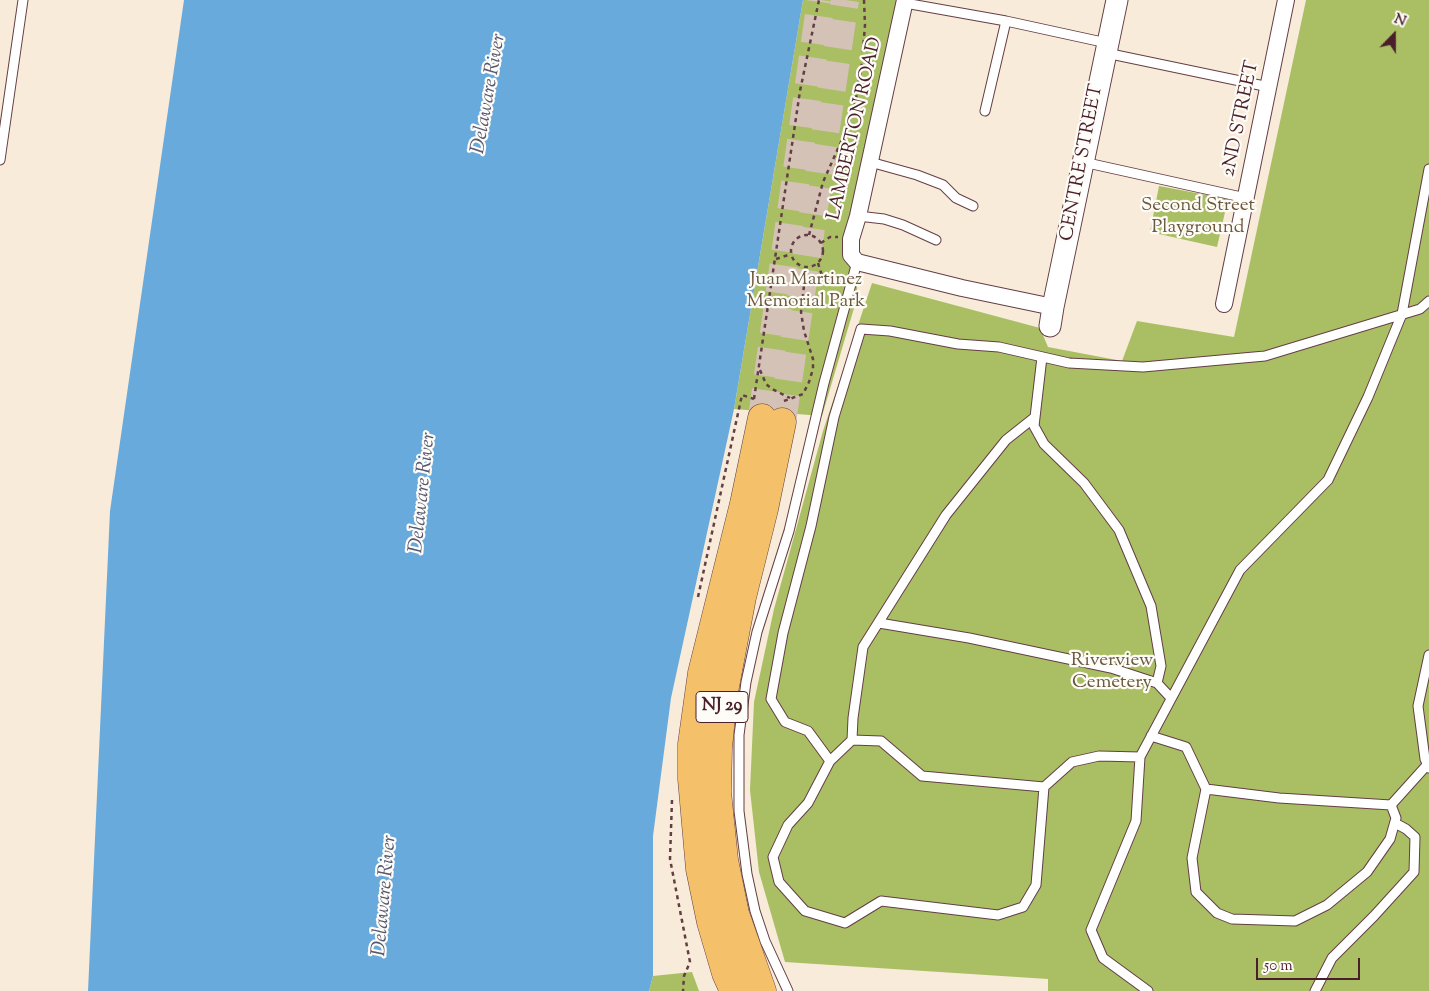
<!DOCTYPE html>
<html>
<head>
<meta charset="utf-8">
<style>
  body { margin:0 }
  #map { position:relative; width:1429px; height:991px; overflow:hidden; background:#f8ebd9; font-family:"Sorts Mill Goudy",serif }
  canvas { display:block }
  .north { position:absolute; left:1369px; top:10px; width:50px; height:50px; -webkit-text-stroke:4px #fdfcf7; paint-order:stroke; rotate:22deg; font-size:14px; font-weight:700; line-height:20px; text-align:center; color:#4a1f2b }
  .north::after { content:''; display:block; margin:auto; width:18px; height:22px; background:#4a1f2b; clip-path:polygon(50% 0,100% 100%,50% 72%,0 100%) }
  .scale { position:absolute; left:1256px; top:958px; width:104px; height:22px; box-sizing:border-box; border:2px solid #4a1f2b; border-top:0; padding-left:6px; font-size:15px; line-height:18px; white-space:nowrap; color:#4a1f2b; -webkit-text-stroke:4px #fdfcf7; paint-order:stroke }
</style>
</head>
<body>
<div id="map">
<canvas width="1429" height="991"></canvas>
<div class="north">N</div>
<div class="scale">50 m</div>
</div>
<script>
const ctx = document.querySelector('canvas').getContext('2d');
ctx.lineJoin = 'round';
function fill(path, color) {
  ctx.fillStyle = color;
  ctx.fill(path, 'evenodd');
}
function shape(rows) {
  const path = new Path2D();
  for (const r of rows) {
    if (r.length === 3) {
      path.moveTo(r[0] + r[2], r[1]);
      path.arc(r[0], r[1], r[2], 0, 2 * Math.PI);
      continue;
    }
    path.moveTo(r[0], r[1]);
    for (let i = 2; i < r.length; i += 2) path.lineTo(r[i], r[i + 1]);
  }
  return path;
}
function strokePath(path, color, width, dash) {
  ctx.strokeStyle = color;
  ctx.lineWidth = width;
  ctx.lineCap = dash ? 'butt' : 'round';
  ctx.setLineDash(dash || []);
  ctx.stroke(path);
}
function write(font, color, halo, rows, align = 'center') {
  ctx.font = font + ' "Sorts Mill Goudy",serif';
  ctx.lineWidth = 4.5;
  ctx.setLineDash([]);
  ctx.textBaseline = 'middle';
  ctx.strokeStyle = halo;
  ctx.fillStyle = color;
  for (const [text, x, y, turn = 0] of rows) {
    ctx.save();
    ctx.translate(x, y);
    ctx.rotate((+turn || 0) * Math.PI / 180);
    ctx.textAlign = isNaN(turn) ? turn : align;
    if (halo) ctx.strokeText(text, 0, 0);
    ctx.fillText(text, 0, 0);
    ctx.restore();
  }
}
const green = shape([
  [803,0,904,0,858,216,857,298,822,416,734,409],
  [1306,0,1429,0,1429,991,1048,991,1048,979,785,962,759,872,750,790,754,702,774,609,823,431,872,283,1040,328,1048,347,1122,361,1137,321,1234,337],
  [1159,186,1228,199,1217,247,1150,232],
  [692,972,699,991,649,991,653,976]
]);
const water = shape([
  [184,0,803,0,734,409,671,698,653,836,653,976,649,991,88,991,110,511]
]);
const motorwayTunnel = shape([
  [762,418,821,0],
  [782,422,845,0]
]);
const path = shape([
  [807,251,16],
  [809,235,823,182,845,133,856,99,862,63,865,25,864,0],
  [821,243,830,237,838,237],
  [776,259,791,254],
  [818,263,823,279,832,283,841,282],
  [760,370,766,384,772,389,790,398],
  [754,399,800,91,819,0],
  [784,401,803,394,809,382,813,369,813,359,804,331,801,312,806,268],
  [698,597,742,395,754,399],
  [672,800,670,859,690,962,684,976,683,991]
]);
const service = shape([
  [905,3,1006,21,1107,43],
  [1106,53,1269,87],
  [985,111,1006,21],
  [0,160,23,0],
  [870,162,917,175,943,185,956,198,973,206],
  [1083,162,1246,198],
  [858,216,884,219,903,225,936,240],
  [1042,357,1034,426,1044,444,1084,483,1119,530,1151,606,1161,666,1157,683,1171,698],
  [879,623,969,638,1111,668,1157,683],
  [1429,655,1418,706,1425,759,1429,768],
  [1151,736,1186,747,1206,789,1279,798,1391,805,1427,765],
  [852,740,853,718,863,647,946,515,1006,440,1035,417],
  [830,761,808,803,788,825,773,857,779,882,805,911,845,923,881,901,998,915,1023,907,1036,885,1044,787,1072,762,1099,756,1140,757],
  [1044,787,922,776,881,741,852,740,830,761,808,731,785,722,771,699,783,633,811,526,834,417,861,329,890,331,958,344,999,347,1069,363,1143,367,1265,356,1420,309,1429,301],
  [1206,789,1192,858,1196,892,1217,913,1232,919,1295,921,1327,905,1367,872,1390,839,1396,818,1391,805],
  [788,991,765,941,755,911,747,874,739,811,739,735,746,682,757,632,789,531,824,383,857,262],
  [1148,991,1103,958,1091,930,1136,821,1140,757,1240,570,1328,480,1368,397,1402,314,1429,169],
  [1315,991,1332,958,1374,916,1414,872,1415,837,1406,829,1395,823]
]);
const minor = shape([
  [905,0,858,216,851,239,851,255,857,262,962,288,1053,307],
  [1224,304,1286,0]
]);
const tertiary = shape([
  [1050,326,1053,307,1117,0]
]);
const motorway = shape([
  [734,991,726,973,711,922,700,869,692,779,692,744,702,673,744,504,762,418],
  [762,991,735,914,724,860,717,792,718,748,723,697,742,597,764,509,782,422]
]);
const shields = [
  [722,707,52]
];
const shieldNames = [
  ["NJ 29",722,707]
];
const streetNames = [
  ["2ND STREET",1242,119,-78],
  ["LAMBERTON ROAD",856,129,-77],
  ["CENTRE STREET",1083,163,-79]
];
const parkNames = [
  ["Second Street",1198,207],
  ["Playground",1198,229],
  ["Juan Martinez",806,281],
  ["Memorial Park",806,303],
  ["Riverview",1112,662],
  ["Cemetery",1112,684]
];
const waterNames = [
  ["Delaware River",490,94,-80],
  ["Delaware River",424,493,-84],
  ["Delaware River",386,896,-85]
];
fill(green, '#aabf63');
fill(water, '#69aadd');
strokePath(motorwayTunnel, '#d5c2b6', 28, [28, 14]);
strokePath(service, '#643e45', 11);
strokePath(minor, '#643e45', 18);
strokePath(tertiary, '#643e45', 23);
strokePath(motorway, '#643e45', 29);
strokePath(path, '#643e45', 2.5, [4, 4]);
strokePath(service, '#fff', 9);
strokePath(minor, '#fff', 16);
strokePath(tertiary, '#fff', 21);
strokePath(motorway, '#f4c16a', 28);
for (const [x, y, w] of shields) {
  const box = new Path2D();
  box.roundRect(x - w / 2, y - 15.5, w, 31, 4);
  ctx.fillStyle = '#fdfcf7';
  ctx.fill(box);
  strokePath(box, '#4a1f2b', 1);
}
write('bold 18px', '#4a1f2b', null, shieldNames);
write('19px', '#4a1f2b', '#fdfcf7', streetNames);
write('19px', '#6c573f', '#fdfcf7', parkNames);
write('italic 20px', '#565772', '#fdfcf7', waterNames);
</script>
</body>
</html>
